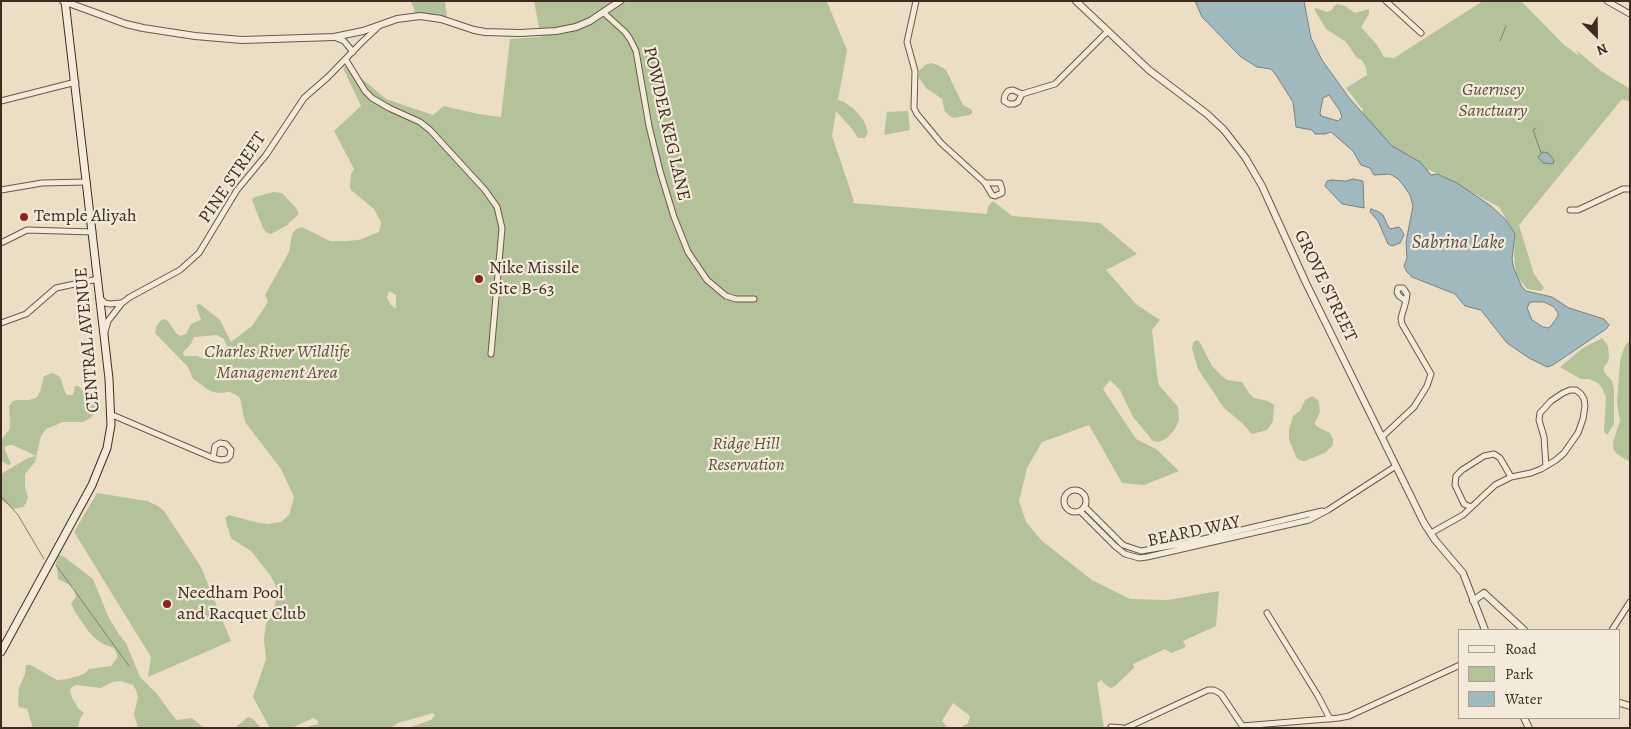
<!DOCTYPE html>
<html>
<head>
<meta charset="utf-8">
<style>
  body { margin:0 }
  #map { position:relative; width:1631px; height:729px; overflow:hidden; background:#ecdec4; font-family:Alegreya,serif }
  canvas { display:block }
  .frame { position:absolute; inset:0; border:2px solid #3f2a22; pointer-events:none }
  .legend { position:absolute; left:1458px; top:629px; width:162px; height:90px; box-sizing:border-box; background:#f3ead9; border:1px solid #ab9d90; margin:0; padding:6px 9px; list-style:none; font-size:15px; color:#3f2a22 }
  .legend li { display:flex; align-items:center; gap:10px; height:25px }
  .legend b { width:25px; border:1px solid #ab9d90 }
  .north { position:absolute; left:1571px; top:10px; width:50px; height:50px; -webkit-text-stroke:4px #f3ead9; paint-order:stroke; rotate:157deg; font-size:14px; font-weight:700; line-height:20px; text-align:center; color:#3f2a22 }
  .north::after { content:''; display:block; margin:auto; width:18px; height:22px; background:#3f2a22; clip-path:polygon(50% 0,100% 100%,50% 72%,0 100%) }
</style>
</head>
<body>
<div id="map">
<canvas width="1631" height="729"></canvas>
<div class="frame"></div>
<ul class="legend">
<li><b style="height:6px;background:#f3ead9"></b>Road</li>
<li><b style="height:14px;background:#b3c298"></b>Park</li>
<li><b style="height:14px;background:#9fb9bf"></b>Water</li>
</ul>
<div class="north">N</div>
</div>
<script>
const ctx = document.querySelector('canvas').getContext('2d');
ctx.lineJoin = 'round';
function fill(path, color) {
  ctx.fillStyle = color;
  ctx.fill(path, 'evenodd');
}
function shape(rows) {
  const path = new Path2D();
  for (const r of rows) {
    if (r.length === 3) {
      path.moveTo(r[0] + r[2], r[1]);
      path.arc(r[0], r[1], r[2], 0, 2 * Math.PI);
      continue;
    }
    path.moveTo(r[0], r[1]);
    for (let i = 2; i < r.length; i += 2) path.lineTo(r[i], r[i + 1]);
  }
  return path;
}
function strokePath(path, color, width, dash) {
  ctx.strokeStyle = color;
  ctx.lineWidth = width;
  ctx.lineCap = dash ? 'butt' : 'round';
  ctx.setLineDash(dash || []);
  ctx.stroke(path);
}
function write(font, color, halo, rows, align = 'center') {
  ctx.font = font + ' Alegreya,serif';
  ctx.lineWidth = 4.5;
  ctx.setLineDash([]);
  ctx.textBaseline = 'middle';
  ctx.strokeStyle = halo;
  ctx.fillStyle = color;
  for (const [text, x, y, turn = 0] of rows) {
    ctx.save();
    ctx.translate(x, y);
    ctx.rotate((+turn || 0) * Math.PI / 180);
    ctx.textAlign = isNaN(turn) ? turn : align;
    if (halo) ctx.strokeText(text, 0, 0);
    ctx.fillText(text, 0, 0);
    ctx.restore();
  }
}
const green = shape([
  [411,1,445,1,447,17,416,15],
  [534,1,625,1,627,3,630,1,827,2,847,50,838,100,844,102,854,109,864,121,868,132,865,138,858,138,852,129,836,111,832,136,854,201,852,203,987,214,988,206,993,201,1012,216,1100,223,1137,254,1106,270,1137,305,1160,320,1152,330,1157,375,1159,385,1178,407,1179,420,1175,429,1166,439,1159,442,1153,441,1133,417,1120,390,1110,380,1103,389,1136,439,1156,449,1179,471,1144,485,1122,483,1089,425,1042,442,1027,468,1019,501,1026,522,1042,541,1092,580,1130,599,1168,600,1219,591,1216,626,1183,641,1186,646,1184,648,1171,653,1165,649,1133,664,1134,668,1114,687,1111,688,1107,686,1101,680,1097,683,1104,728,960,728,968,723,970,716,953,703,942,721,948,728,408,728,431,720,435,715,433,713,398,723,391,728,303,728,318,724,318,721,313,718,292,728,270,728,253,697,266,659,264,639,266,624,271,616,279,592,270,575,252,552,231,538,225,518,229,515,259,523,268,524,281,522,289,515,294,497,281,469,245,422,240,398,235,394,229,392,218,393,210,391,193,379,188,367,155,333,156,327,160,321,164,319,167,320,176,333,180,336,186,334,191,324,201,320,196,305,200,304,220,320,231,342,252,326,268,302,265,295,289,252,292,234,295,230,302,227,330,241,346,241,359,240,379,232,381,222,374,209,351,190,350,186,351,174,354,169,334,131,361,106,343,68,346,65,386,99,433,115,444,106,478,114,501,117,510,39,541,37],
  [389,291,396,295,396,309,390,304,387,297],
  [217,335,224,339,227,346,221,351,214,353,208,358,204,359,197,356,184,356,183,352,191,344,194,337],
  [1483,1,1521,1,1564,45,1579,56,1576,50,1601,71,1630,89,1630,102,1622,99,1519,225,1534,274,1544,288,1541,291,1527,289,1516,275,1514,256,1515,234,1499,207,1430,170,1423,171,1389,145,1362,115,1363,110,1346,88,1367,75,1366,68,1362,60,1357,58,1346,42,1326,29,1314,9,1316,8,1327,12,1332,10,1334,6,1337,4,1345,6,1355,13,1369,9,1369,14,1361,27,1377,45,1384,57,1394,58],
  [931,63,938,65,946,70,963,105,972,110,972,113,970,115,954,118,950,116,945,112,942,99,926,88,919,78,919,71,925,65],
  [908,111,910,130,884,135,887,112],
  [273,192,282,193,296,208,299,214,286,226,271,234,266,232,263,228,252,200,255,197],
  [1602,338,1608,346,1609,356,1608,362,1604,367,1604,372,1612,381,1614,390,1614,424,1607,435,1604,431,1606,397,1602,388,1598,383,1589,379,1581,379,1560,367,1583,348],
  [1196,340,1199,341,1212,366,1222,376,1227,380,1242,382,1249,393,1254,398,1268,401,1274,405,1273,421,1267,430,1252,434,1242,423,1224,408,1198,369,1192,348,1193,343],
  [1628,342,1630,342,1630,462,1617,454,1613,448,1613,442,1620,421,1617,403,1620,361,1624,348],
  [53,373,60,377,65,392,67,395,73,395,75,386,79,386,86,395,95,403,96,412,89,419,83,422,63,422,46,429,41,436,35,462,25,474,25,487,28,497,26,503,23,507,14,509,1,500,1,474,28,458,36,456,13,445,9,445,5,447,5,450,11,464,8,465,1,461,1,440,9,430,10,426,9,406,13,401,17,400,29,400,36,398,40,392,44,376],
  [1312,396,1318,400,1319,404,1320,412,1315,423,1316,426,1330,433,1333,439,1333,445,1325,453,1304,461,1299,460,1296,457,1289,439,1289,430,1293,416,1300,411,1305,400],
  [97,493,147,501,158,506,164,511,201,567,231,641,148,677,151,657,74,532],
  [59,555,63,556,93,579,108,616,118,633,126,643,140,677,158,695,172,715,177,720,192,718,204,728,138,728,134,714,138,697,136,690,133,685,121,681,113,682,101,688,76,685,72,687,70,690,72,698,78,708,84,713,80,719,78,727,33,728,27,709,19,707,18,703,19,688,25,674,26,665,31,665,57,680,68,679,84,674,89,669,111,666,117,658,117,654,114,648,103,644,96,639,89,632,75,612,71,603,76,597,75,591,72,586,58,579,56,562],
  [248,717,253,719,261,728,235,728]
]);
const water = shape([
  [1195,1,1304,1,1311,38,1322,60,1350,99,1392,146,1420,162,1431,175,1437,174,1457,183,1491,206,1506,220,1515,234,1512,259,1514,269,1522,287,1526,291,1552,297,1569,308,1604,319,1609,325,1606,329,1553,365,1547,367,1529,358,1507,343,1481,310,1465,306,1455,294,1412,277,1407,272,1404,266,1407,258,1406,242,1413,206,1410,195,1404,186,1398,179,1390,174,1374,175,1370,168,1361,165,1353,151,1331,132,1325,134,1315,134,1312,130,1296,127,1293,102,1276,75,1271,69,1257,67,1241,57,1202,17,1195,1],
  [1329,95,1340,111,1342,117,1338,121,1321,116,1320,113,1323,98,1329,95],
  [1530,302,1544,302,1554,307,1558,313,1558,316,1551,326,1548,328,1543,327,1532,320,1527,308,1530,302],
  [1543,152,1548,153,1554,160,1553,164,1543,163,1538,157,1543,152],
  [1353,179,1363,181,1364,208,1342,204,1325,186,1327,181,1332,180,1346,181,1353,179],
  [1371,209,1379,212,1383,215,1388,226,1390,229,1399,227,1401,229,1404,235,1400,243,1392,246,1388,244,1378,221,1370,212,1371,209]
]);
const stream = shape([
  [1500,41,1506,26],
  [1536,128,1533,130,1541,153],
  [1,496,18,515,44,559],
  [56,565,129,666]
]);
const minor = shape([
  [916,1,907,42,915,71,914,108,917,114,941,143,985,183,992,195,995,196,1002,193,1002,189,1000,183,985,183],
  [1386,1,1421,33],
  [1607,1,1630,14],
  [604,13,625,32,630,39,636,51,649,126,660,171,674,217,688,252,707,280,726,296,736,299,754,299],
  [334,37,344,41,353,52],
  [346,60,365,91,372,98,389,108,420,122,430,130,485,190,497,207,502,228,491,354],
  [1022,94,1013,90,1008,91,1005,95,1004,101,1009,104,1014,104,1018,102,1022,94,1055,84,1108,31],
  [1,101,76,82],
  [1,190,42,183,87,182],
  [1570,210,1578,210,1623,189,1630,189],
  [3,242,27,230,93,232],
  [100,298,105,303,110,304,121,303],
  [1,323,26,314,56,288,98,279],
  [105,332,108,321,122,303,130,297,180,270,199,253,237,190,266,155,304,98,328,77,361,43,378,27],
  [110,414,213,458,221,460,227,459,230,456,231,450,226,444,220,443,215,446,213,458],
  [1382,437,1414,407,1427,386,1431,374,1402,324,1401,318,1406,301,1407,294,1403,288,1398,288,1397,292,1399,296,1406,301],
  [1075,501,11],
  [1085,507,1123,545,1141,551,1182,544,1322,511],
  [1471,507,1464,504,1455,485,1456,476,1462,470,1484,456,1494,454,1500,458,1511,477],
  [1080,511,1115,546,1125,554,1139,558,1147,557,1309,520,1328,510,1396,466],
  [1431,533,1463,515,1495,485,1511,477,1531,473,1541,469,1556,460,1564,453,1578,433,1583,419,1585,406,1584,399,1581,394,1576,390,1570,390,1563,393,1551,401,1540,413,1539,420,1544,437,1546,466],
  [1267,613,1318,696,1330,719],
  [1612,630,1630,602],
  [1242,726,1339,718,1349,716,1460,665],
  [1111,727,1123,728],
  [1126,728,1208,690,1214,690,1221,694,1243,727]
]);
const tertiary = shape([
  [63,1,126,24,143,28,195,36,242,40,334,37,363,31,397,19,420,16,441,19,474,30,485,32,520,33,556,31,576,27,590,21,620,1],
  [1076,1,1149,70,1207,114,1224,130,1245,157,1262,186,1306,283,1424,523,1435,540,1463,573,1485,630],
  [1473,601,1484,593,1524,630],
  [1620,703,1630,706],
  [1524,718,1529,728]
]);
const secondary = shape([
  [1,652,92,485,107,448,111,425,109,379,104,335,65,1]
]);
const markers = [
  [24,217,5,"#8f2418"],
  [479,279,5,"#8f2418"],
  [167,604,5,"#8f2418"]
];
const parkNames = [
  ["Guernsey",1493,91],
  ["Sanctuary",1493,112],
  ["Charles River Wildlife",277,353],
  ["Management Area",277,374],
  ["Ridge Hill",746,445],
  ["Reservation",746,466]
];
const streetNames = [
  ["POWDER KEG LANE",666,124,77],
  ["PINE STREET",233,178,-56],
  ["GROVE STREET",1325,286,64],
  ["CENTRAL AVENUE",88,340,-95],
  ["BEARD WAY",1194,532,-12]
];
const poiNames = [
  ["Temple Aliyah",34,217],
  ["Nike Missile",489,269],
  ["Site B-63",489,290],
  ["Needham Pool",177,594],
  ["and Racquet Club",177,615]
];
const waterNames = [
  ["Sabrina Lake",1458,243]
];
fill(green, '#b3c298');
fill(water, '#9fb9bf');
strokePath(water, '#798080', 1);
strokePath(stream, '#798080', 1);
strokePath(minor, '#6a574a', 7);
strokePath(tertiary, '#6a574a', 8);
strokePath(secondary, '#3f2a22', 9);
strokePath(minor, '#f3ead9', 5);
strokePath(tertiary, '#f3ead9', 6);
strokePath(secondary, '#f3ead9', 7);
for (const [x, y, r, color] of markers) {
  const dot = new Path2D();
  dot.arc(x, y, r, 0, 2 * Math.PI);
  ctx.fillStyle = color;
  ctx.fill(dot);
  strokePath(dot, '#f3ead9', 2);
}
write('italic 18px', '#5c5040', '#f3ead9', parkNames);
write('18px', '#3f2a22', '#f3ead9', streetNames);
write('18px', '#3f2a22', '#f3ead9', poiNames, 'left');
write('italic 19px', '#574e49', '#f3ead9', waterNames);
</script>
</body>
</html>
